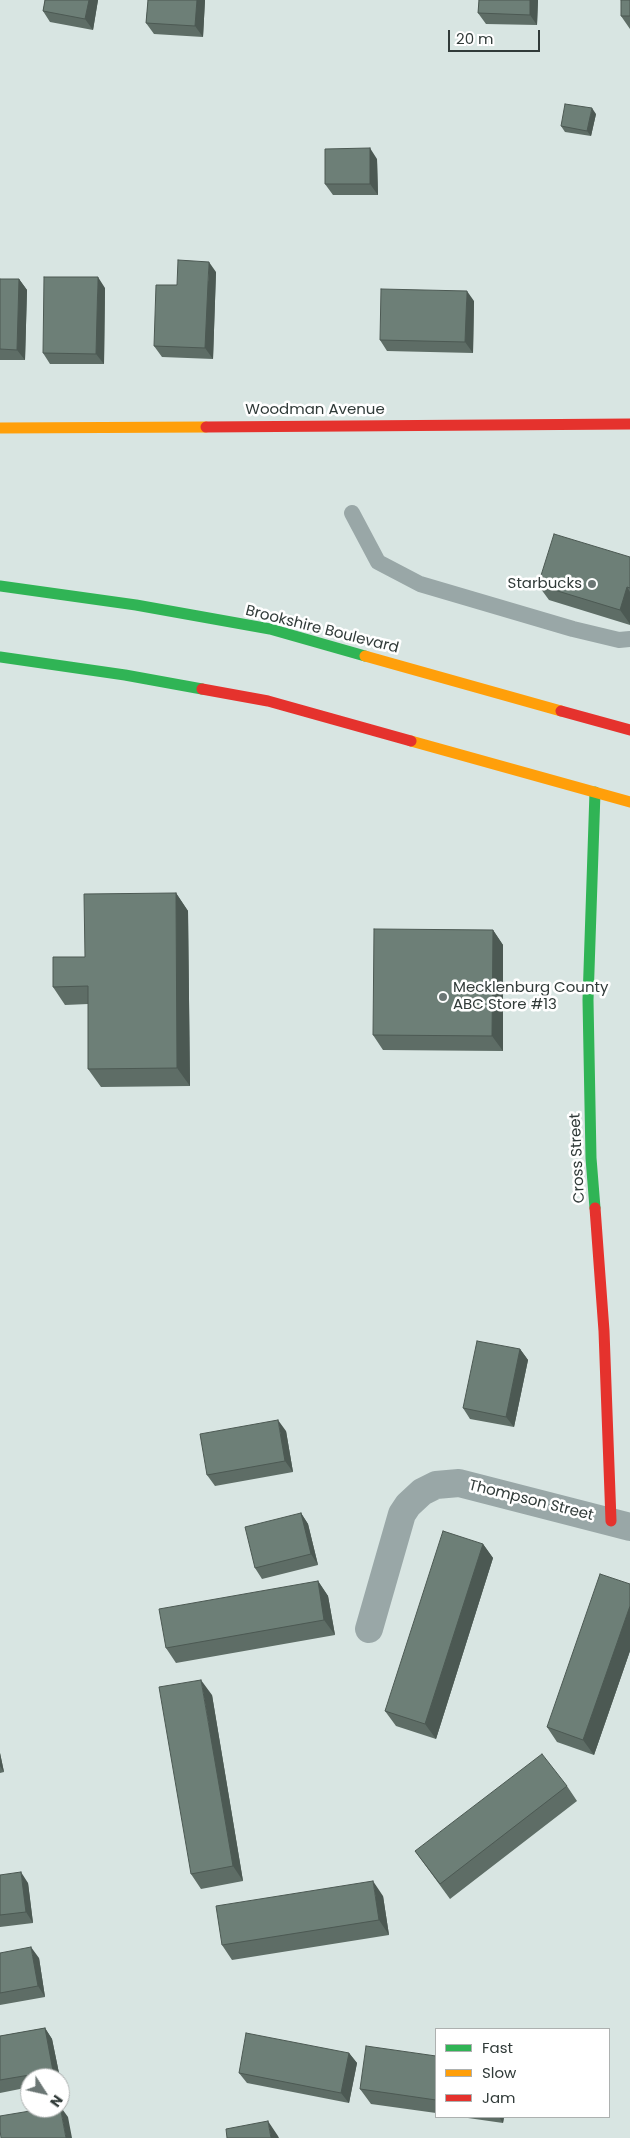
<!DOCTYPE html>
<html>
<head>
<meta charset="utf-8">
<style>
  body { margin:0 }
  #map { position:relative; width:630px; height:2138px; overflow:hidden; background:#d8e5e2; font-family:Poppins,sans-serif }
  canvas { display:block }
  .legend { position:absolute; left:435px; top:2028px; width:175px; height:90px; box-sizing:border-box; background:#fff; border:1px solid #adb1b0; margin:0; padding:6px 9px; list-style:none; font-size:15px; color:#313b39 }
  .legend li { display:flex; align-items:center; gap:10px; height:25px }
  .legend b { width:25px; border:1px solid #adb1b0 }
  .north { position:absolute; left:20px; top:2068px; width:50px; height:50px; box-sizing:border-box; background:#fff; border:1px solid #adb1b0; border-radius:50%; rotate:125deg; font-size:14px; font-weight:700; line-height:20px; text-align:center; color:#313b39 }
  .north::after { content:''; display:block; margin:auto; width:18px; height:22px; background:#6b7674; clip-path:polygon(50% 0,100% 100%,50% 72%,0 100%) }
  .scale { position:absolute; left:448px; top:30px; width:92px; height:22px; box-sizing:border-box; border:2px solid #313b39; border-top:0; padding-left:6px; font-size:15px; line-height:18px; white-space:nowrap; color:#313b39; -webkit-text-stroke:4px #fff; paint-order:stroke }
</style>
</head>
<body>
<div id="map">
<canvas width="630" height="2138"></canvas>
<ul class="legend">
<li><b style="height:6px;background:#30b455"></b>Fast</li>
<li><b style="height:6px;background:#ff9f0a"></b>Slow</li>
<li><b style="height:6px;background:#e5322d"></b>Jam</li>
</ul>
<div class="north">N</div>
<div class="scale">20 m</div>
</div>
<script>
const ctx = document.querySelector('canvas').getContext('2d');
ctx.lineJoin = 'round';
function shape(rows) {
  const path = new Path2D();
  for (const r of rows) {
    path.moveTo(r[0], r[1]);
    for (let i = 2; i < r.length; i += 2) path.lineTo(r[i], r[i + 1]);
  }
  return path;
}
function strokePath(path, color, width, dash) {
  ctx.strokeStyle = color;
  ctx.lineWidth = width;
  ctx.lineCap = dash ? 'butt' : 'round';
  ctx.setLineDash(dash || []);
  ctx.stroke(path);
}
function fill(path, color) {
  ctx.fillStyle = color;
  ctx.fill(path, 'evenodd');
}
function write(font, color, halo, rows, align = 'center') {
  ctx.font = font + ' Poppins,sans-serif';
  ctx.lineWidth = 5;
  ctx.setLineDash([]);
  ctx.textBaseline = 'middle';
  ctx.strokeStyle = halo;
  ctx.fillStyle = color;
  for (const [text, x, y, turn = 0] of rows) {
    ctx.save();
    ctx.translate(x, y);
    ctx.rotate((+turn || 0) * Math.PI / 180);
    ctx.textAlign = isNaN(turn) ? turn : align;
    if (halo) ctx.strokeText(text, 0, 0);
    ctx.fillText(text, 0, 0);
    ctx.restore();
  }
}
const lane = shape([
  [352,513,378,562,420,584,573,629,619,640,630,639]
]);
const street = shape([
  [369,1629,402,1514,408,1505,422,1492,436,1485,459,1483,630,1527]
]);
const fast = shape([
  [0,586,136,605,270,629,365,656],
  [0,657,125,675,202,689],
  [595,1208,591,1158,588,1000,595,792]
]);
const slow = shape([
  [0,428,206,427],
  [365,656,561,711],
  [411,741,630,802]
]);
const jam = shape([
  [206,427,630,424],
  [202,689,268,701,411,741],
  [561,711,630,730],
  [595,1208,604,1331,611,1521]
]);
const wall = shape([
  [45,0,98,0,93,30,50,22,43,11],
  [148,0,205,0,203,37,154,34,146,23],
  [479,0,538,0,537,25,486,24,478,13],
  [630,0,630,29,621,16],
  [596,114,591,136,565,132,561,126],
  [377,159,378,195,333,195,325,184],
  [216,272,213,359,162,357,154,346],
  [0,279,19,279,27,290,25,360,0,360],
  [105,288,104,364,50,364,43,353],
  [474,301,473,353,387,351,380,340],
  [630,557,630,625,549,600,538,585],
  [176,893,188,911,190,1086,101,1087,88,1069,88,1004,65,1005,53,987,85,957],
  [493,930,503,945,503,1051,383,1050,373,1035],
  [520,1349,528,1360,514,1427,470,1419,463,1408],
  [286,1431,293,1472,215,1486,207,1475],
  [301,1513,308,1524,318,1565,262,1579,255,1568],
  [483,1544,493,1558,436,1739,396,1726,385,1711],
  [318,1581,328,1596,335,1635,176,1663,166,1648],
  [630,1584,630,1651,594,1755,557,1742,547,1727],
  [212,1695,243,1881,201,1889,191,1874],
  [0,1753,4,1772,0,1773],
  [567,1786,577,1801,450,1899,415,1851],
  [0,1875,28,1883,33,1923,0,1927],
  [383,1896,389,1935,232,1960,222,1945],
  [0,1953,39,1958,45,1997,0,2005],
  [45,2028,52,2039,60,2078,30,2078,30,2087,0,2093,0,2036],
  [349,2053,357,2063,349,2103,247,2083,239,2073],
  [436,2056,436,2113,371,2104,360,2089],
  [461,2117,504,2117,503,2123]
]);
const shadedWall = shape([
  [89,0,98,0,93,30,85,19],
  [197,0,205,0,203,37,195,26],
  [530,0,538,0,537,25,530,15],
  [592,108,596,114,591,136,587,131],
  [370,148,377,159,378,195,370,184],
  [209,262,216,272,213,359,205,348],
  [98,277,105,288,104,364,96,354],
  [19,279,27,290,25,360,17,350],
  [467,291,474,301,473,353,465,342],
  [627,587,630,592,630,624,620,610],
  [176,893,188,911,190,1086,177,1068],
  [493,930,503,945,503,1051,492,1036],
  [520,1349,528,1360,514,1427,506,1417],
  [278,1420,286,1431,293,1472,285,1461],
  [301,1513,308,1524,318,1565,311,1554],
  [483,1544,493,1558,436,1739,425,1724],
  [318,1581,328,1596,335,1635,324,1620],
  [630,1606,630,1651,594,1755,583,1740],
  [201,1680,212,1695,243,1881,233,1866],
  [0,1753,4,1772,0,1766],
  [21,1872,28,1883,33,1923,26,1912],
  [373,1881,383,1896,389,1935,379,1920],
  [31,1947,39,1958,45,1997,38,1986],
  [45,2028,52,2039,60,2078,58,2078,53,2071],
  [349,2053,357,2063,349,2103,341,2093],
  [60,2106,68,2117,72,2138,66,2138],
  [499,2117,504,2117,503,2123],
  [268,2121,278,2136,279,2138,271,2138]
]);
const building = shape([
  [45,0,89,0,85,19,43,11,45,0],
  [148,0,197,0,195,26,146,23,148,0],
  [479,0,530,0,530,15,478,13,479,0],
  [621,0,630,0,630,16,621,16,621,0],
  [565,104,592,108,587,131,561,126,565,104],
  [370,148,370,184,325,184,325,149,370,148],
  [178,260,209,262,205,348,154,346,156,285,177,285,178,260],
  [44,277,98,277,96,354,43,353,44,277],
  [0,279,19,279,17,350,0,349,0,279],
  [381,289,467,291,465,342,380,340,381,289],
  [554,534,630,557,630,588,627,587,620,610,538,585,554,534],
  [176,893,177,1068,88,1069,88,986,53,987,53,957,85,957,84,894,176,893],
  [374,929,493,930,492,1036,373,1035,374,929],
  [477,1341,520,1349,506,1417,463,1408,477,1341],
  [278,1420,285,1461,207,1475,200,1434,278,1420],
  [301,1513,311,1554,255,1568,245,1527,301,1513],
  [443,1531,483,1544,425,1724,385,1711,443,1531],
  [600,1574,630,1584,630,1606,583,1740,547,1727,600,1574],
  [318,1581,324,1620,166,1648,159,1609,318,1581],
  [201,1680,233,1866,191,1874,159,1687,201,1680],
  [542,1754,567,1786,440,1884,415,1851,542,1754],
  [21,1872,26,1912,0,1915,0,1875,21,1872],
  [373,1881,379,1920,222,1945,216,1906,373,1881],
  [31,1947,38,1986,0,1993,0,1953,31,1947],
  [45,2028,53,2071,0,2080,0,2036,45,2028],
  [246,2033,349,2053,341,2093,239,2073,246,2033],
  [366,2046,436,2056,436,2100,360,2089,366,2046],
  [60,2106,66,2138,1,2138,0,2130,0,2116,48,2108,60,2108,60,2106],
  [268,2121,271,2138,227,2138,226,2129,268,2121]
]);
const markers = [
  [592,584,5,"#6b7674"],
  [443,997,5,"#6b7674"]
];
const streetNames = [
  ["Woodman Avenue",315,410],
  ["Brookshire Boulevard",322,630,14],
  ["Cross Street",578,1158,-93],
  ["Thompson Street",531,1501,14]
];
const poiNames = [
  ["Starbucks",582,584],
  ["Mecklenburg County",453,988,"left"],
  ["ABC Store #13",453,1005,"left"]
];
strokePath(lane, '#99a7a7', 16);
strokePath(street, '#99a7a7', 28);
strokePath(fast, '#30b455', 11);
strokePath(slow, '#ff9f0a', 11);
strokePath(jam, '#e5322d', 11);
fill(wall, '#5e6d66');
fill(shadedWall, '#4c5953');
fill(building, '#6d7f77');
strokePath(building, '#4c5953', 1);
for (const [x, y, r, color] of markers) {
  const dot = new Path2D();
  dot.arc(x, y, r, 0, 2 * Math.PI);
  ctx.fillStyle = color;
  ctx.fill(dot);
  strokePath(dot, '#fff', 2);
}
write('15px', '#313b39', '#fff', streetNames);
write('15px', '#313b39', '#fff', poiNames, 'right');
</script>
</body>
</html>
